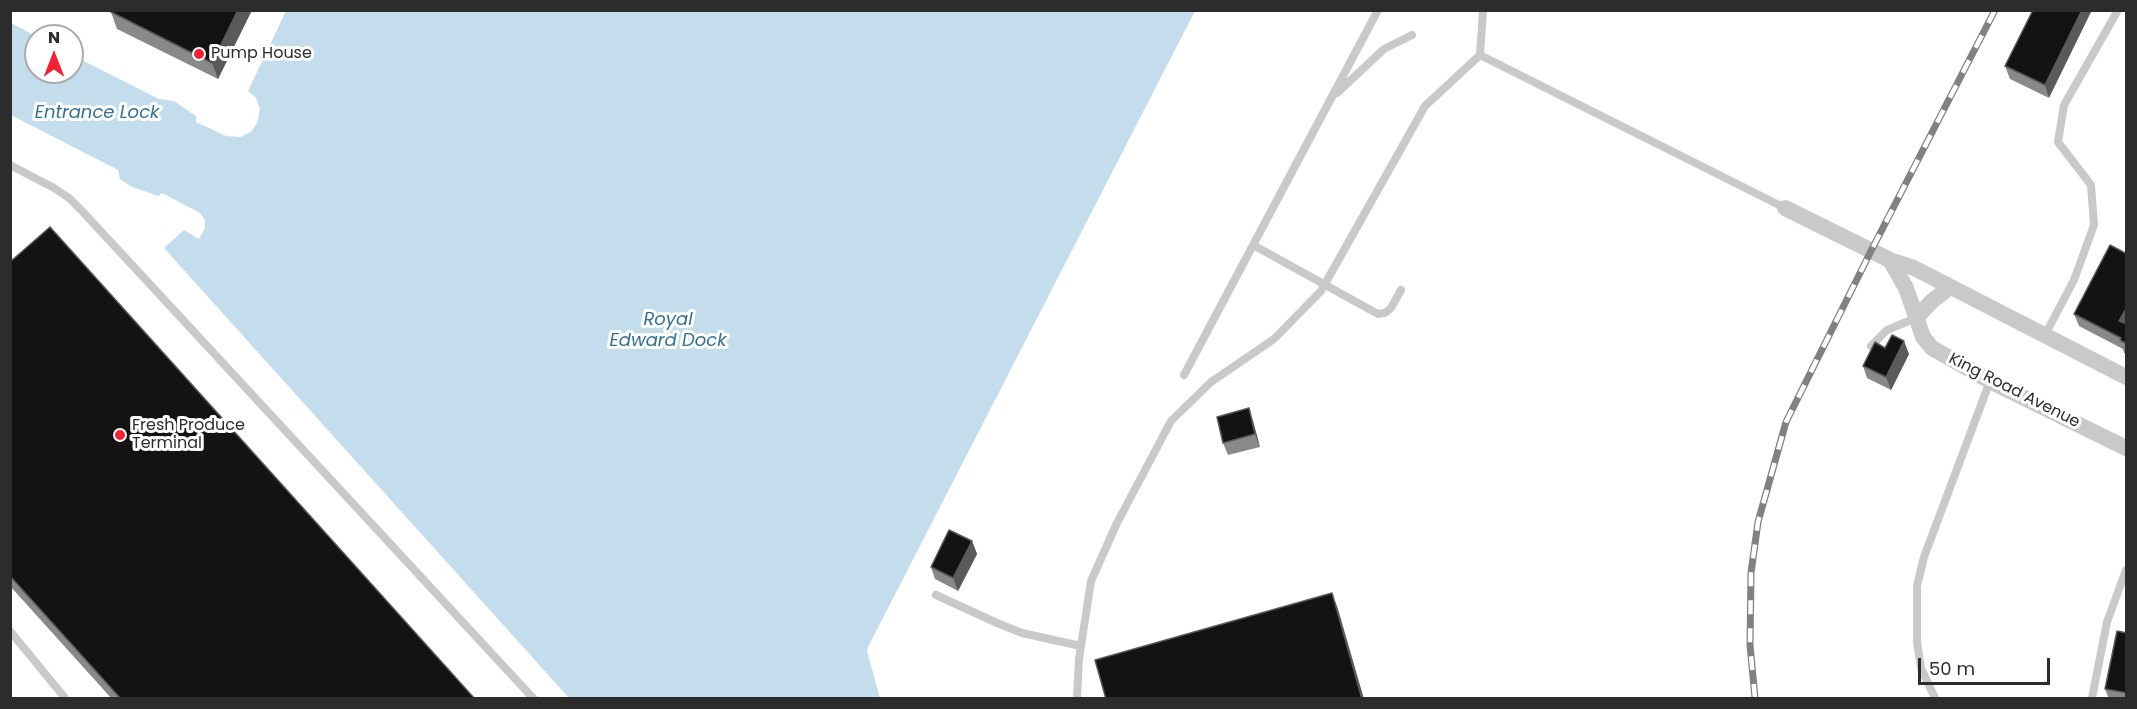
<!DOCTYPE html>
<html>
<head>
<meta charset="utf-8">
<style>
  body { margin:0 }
  #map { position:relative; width:2137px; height:709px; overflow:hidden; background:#fff; font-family:Poppins,sans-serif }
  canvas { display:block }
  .frame { position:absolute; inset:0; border:12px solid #2c2c2c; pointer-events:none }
  .north { position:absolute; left:24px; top:24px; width:60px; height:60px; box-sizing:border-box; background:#fff; border:2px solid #ababab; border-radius:50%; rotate:0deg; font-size:16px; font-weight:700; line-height:24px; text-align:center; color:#2c2c2c }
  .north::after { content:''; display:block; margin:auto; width:21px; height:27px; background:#f02234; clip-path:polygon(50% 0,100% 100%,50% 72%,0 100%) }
  .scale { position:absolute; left:1918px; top:658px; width:132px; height:27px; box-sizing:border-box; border:3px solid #2c2c2c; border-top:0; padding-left:8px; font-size:18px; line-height:21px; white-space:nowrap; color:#2c2c2c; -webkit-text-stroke:4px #fff; paint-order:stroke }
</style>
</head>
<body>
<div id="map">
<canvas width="2137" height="709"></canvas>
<div class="frame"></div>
<div class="north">N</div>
<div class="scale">50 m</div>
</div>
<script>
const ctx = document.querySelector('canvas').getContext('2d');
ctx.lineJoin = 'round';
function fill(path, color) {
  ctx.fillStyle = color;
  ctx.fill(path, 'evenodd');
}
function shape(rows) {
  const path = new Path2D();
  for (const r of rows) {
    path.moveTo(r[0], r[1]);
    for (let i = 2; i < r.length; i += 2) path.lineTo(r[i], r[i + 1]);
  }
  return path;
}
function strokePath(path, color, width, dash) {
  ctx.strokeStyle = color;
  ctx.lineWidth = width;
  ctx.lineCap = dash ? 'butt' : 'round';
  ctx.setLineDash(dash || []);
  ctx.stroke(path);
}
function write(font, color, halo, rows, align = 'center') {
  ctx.font = font + ' Poppins,sans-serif';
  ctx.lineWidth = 6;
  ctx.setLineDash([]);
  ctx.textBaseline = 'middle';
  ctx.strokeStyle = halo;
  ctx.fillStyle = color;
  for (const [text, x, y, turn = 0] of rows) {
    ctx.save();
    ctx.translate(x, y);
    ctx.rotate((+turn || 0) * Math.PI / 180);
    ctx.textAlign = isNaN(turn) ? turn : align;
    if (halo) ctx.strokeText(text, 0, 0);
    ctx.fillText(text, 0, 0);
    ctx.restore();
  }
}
const water = shape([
  [286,11,286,10,1195,11,868,647,867,651,880,698,569,698,164,248,184,230,199,239,205,228,205,220,200,213,162,193,158,196,130,186,120,179,118,170,11,115,11,23,36,36,36,72,72,72,72,55,159,99,174,101,196,116,196,122,226,136,240,137,251,132,257,123,260,109,256,98,248,91]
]);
const lane = shape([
  [1480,55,1483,10],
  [1337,93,1384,49,1412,35],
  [10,165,54,188,69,198,83,212,533,698],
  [1253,245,1378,314,1385,313,1391,308,1401,290],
  [2045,335,2074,280,2094,225,2091,185,2058,142,2064,105,2118,10],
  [1871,346,1887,330,1916,318],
  [1184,375,1378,10],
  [936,595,997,623,1022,633,1081,646],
  [10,631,65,698],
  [1077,698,1079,659,1091,581,1117,523,1171,421,1211,382,1274,339,1321,291,1425,106,1480,55,1785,208],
  [1935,698,1921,668,1917,642,1917,586,1924,557,1990,381],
  [2092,698,2107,622,2126,570]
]);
const street = shape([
  [1785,208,1890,260,1914,268,2126,377],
  [1890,260,1906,288,1923,337,1932,348,1990,381,2126,448],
  [1916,318,1932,301,1949,288]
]);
const rail = shape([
  [1755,698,1750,645,1751,573,1758,522,1786,422,1871,251,1995,10]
]);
const wall = shape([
  [112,10,252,10,218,79,117,29,111,12],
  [2033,10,2049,98,2010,79,2005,66],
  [2127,254,2127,354,2124,353,2123,349,2079,326,2074,314],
  [10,262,475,699,112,699,10,586],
  [1885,348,1909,354,1891,390,1867,378,1863,366],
  [1253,421,1260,447,1228,455,1223,443],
  [972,541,977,554,958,591,935,579,931,567],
  [2127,633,2127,699,2109,699,2105,689]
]);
const shadedWall = shape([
  [238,10,252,10,218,79,212,63],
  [2082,10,2092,10,2049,98,2045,85],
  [2127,307,2127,328,2119,321],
  [1904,341,1909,354,1891,390,1886,377],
  [1249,408,1253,421,1260,447,1255,434],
  [972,541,977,554,958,591,953,578],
  [1332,593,1338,609,1364,699,1362,699]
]);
const building = shape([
  [112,10,238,10,212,63,111,12,112,10],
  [2033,10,2082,10,2045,85,2005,66,2033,10],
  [50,227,475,699,121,699,10,576,10,262,50,227],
  [2110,245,2127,254,2127,307,2119,321,2127,324,2127,344,2120,340,2121,338,2074,314,2110,245],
  [1892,335,1904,341,1886,377,1863,366,1875,342,1885,348,1892,335],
  [1249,408,1255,434,1223,443,1217,417,1249,408],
  [949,530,972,541,953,578,931,567,949,530],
  [1332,593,1362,699,1106,699,1095,660,1332,593],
  [2117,631,2127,633,2127,693,2105,689,2117,631]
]);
const markers = [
  [199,54,6,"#f02234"],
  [120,435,6,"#f02234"]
];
const poiNames = [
  ["Pump House",211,54],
  ["Fresh Produce",132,426],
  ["Terminal",132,444]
];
const streetNames = [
  ["King Road Avenue",2014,391,27]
];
const waterNames = [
  ["Entrance Lock",97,113],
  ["Royal",668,320],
  ["Edward Dock",668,341]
];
fill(water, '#c3dded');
strokePath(lane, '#c9c9c9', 8);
strokePath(street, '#c9c9c9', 16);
strokePath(rail, '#818181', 7);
strokePath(rail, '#fff', 4.5, [14]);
fill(wall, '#898989');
fill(shadedWall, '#5a5a5a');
fill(building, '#131313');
strokePath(building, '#5a5a5a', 1.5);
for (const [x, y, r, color] of markers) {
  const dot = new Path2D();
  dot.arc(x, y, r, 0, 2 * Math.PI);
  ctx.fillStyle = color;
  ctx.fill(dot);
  strokePath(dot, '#fff', 2);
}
write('16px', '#2c2c2c', '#fff', poiNames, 'left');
write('16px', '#2c2c2c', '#fff', streetNames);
write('italic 18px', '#367093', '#fff', waterNames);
</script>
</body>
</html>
